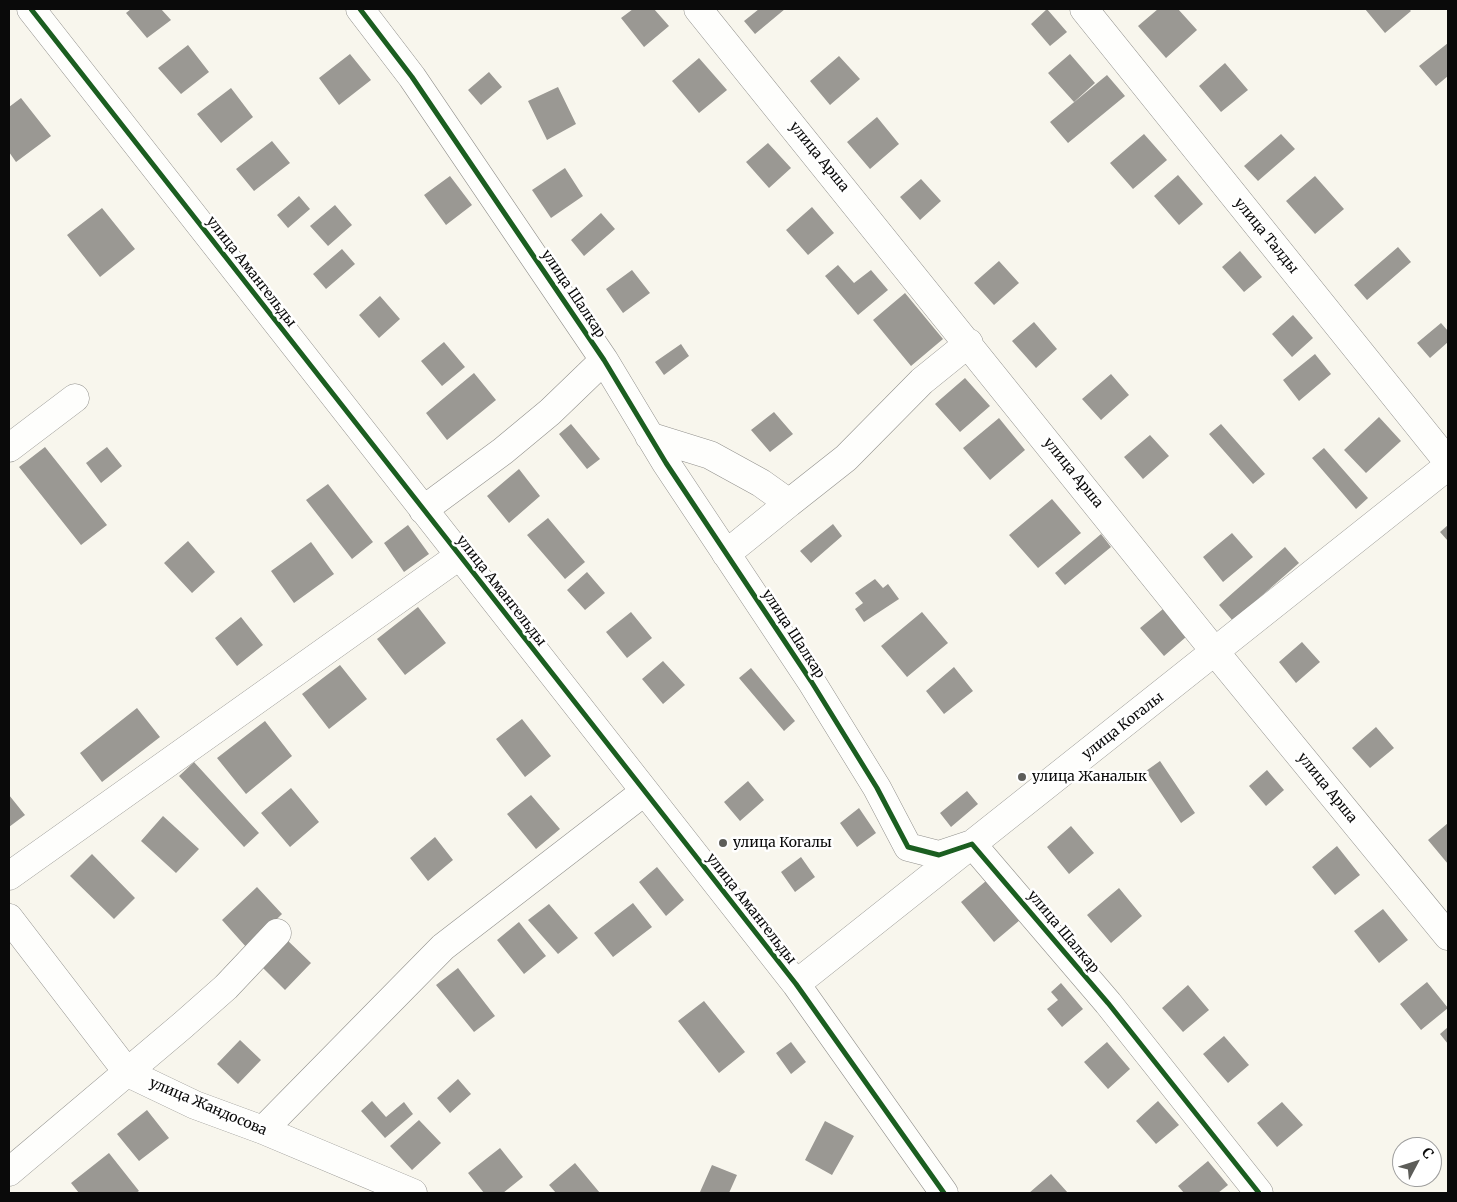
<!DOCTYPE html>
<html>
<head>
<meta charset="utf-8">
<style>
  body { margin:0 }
  #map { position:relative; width:1457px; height:1202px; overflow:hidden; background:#f8f6ed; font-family:Merriweather,serif }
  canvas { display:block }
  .frame { position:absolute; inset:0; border:10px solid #0a0a0a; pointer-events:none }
  .north { position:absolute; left:1392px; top:1137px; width:50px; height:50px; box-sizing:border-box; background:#fff; border:1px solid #9d9d9d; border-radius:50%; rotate:50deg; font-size:14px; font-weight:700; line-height:20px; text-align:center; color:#0a0a0a }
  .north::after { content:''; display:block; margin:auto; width:18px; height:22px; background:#5d5d59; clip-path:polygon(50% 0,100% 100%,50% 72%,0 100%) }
</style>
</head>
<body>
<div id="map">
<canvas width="1457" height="1202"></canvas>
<div class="frame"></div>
<div class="north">С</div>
</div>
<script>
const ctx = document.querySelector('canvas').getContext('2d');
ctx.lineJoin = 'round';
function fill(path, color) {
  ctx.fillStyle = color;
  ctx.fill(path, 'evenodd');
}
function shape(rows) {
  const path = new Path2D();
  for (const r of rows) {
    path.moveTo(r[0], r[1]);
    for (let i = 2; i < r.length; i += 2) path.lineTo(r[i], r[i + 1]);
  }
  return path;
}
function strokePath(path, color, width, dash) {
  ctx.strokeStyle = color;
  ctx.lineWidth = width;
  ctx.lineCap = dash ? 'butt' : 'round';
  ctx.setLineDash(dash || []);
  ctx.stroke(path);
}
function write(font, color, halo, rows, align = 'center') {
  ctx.font = font + ' Merriweather,serif';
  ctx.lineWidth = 5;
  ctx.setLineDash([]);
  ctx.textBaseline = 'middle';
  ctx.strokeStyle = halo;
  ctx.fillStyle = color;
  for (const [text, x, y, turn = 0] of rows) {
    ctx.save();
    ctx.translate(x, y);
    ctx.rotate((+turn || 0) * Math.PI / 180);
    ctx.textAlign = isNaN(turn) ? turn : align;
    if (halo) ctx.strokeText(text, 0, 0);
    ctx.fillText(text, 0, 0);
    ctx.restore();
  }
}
const building = shape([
  [131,9,161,9,171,20,147,38,126,13],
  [633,9,654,9,669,26,644,47,621,18],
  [759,9,785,9,755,34,744,21],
  [1047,9,1067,32,1050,46,1031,24],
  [1158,9,1178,9,1197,30,1166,58,1138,26],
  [1365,9,1409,9,1411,11,1385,33],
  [1448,43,1448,76,1436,86,1419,66],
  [188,45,209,72,181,94,158,68],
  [350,54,371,80,339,105,319,78],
  [1070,54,1095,83,1074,102,1048,73],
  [839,56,860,79,830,105,810,81],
  [699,58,727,90,699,113,672,81],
  [1225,63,1248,90,1221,112,1199,86],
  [489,72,502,87,481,105,468,90],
  [1107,75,1125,96,1068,143,1050,122],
  [558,87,576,124,547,140,528,101],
  [231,88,253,117,221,143,197,114],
  [21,98,51,136,16,162,9,152,9,107],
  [877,117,899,144,870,169,847,142],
  [1144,134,1167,160,1133,189,1110,163],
  [1281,134,1295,149,1258,181,1244,166],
  [272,141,290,163,254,191,236,169],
  [768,143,791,168,769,188,746,162],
  [565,168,583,196,551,218,532,190],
  [1178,175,1203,204,1179,225,1154,196],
  [450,176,472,205,446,225,424,195],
  [1315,176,1344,209,1315,234,1286,201],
  [921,179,941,201,920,220,900,197],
  [299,196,310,209,288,228,277,215],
  [335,205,352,225,328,246,310,226],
  [812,207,834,233,808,255,786,230],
  [102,208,135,249,100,277,67,235],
  [601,213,615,229,584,256,571,240],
  [1398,247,1411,262,1367,300,1354,285],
  [342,249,355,264,326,289,313,274],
  [1240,251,1262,277,1244,292,1222,267],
  [999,261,1019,283,994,305,974,283],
  [838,265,854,283,871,270,888,290,858,315,825,276],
  [632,270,650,293,623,313,606,289],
  [905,293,943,339,911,366,873,320],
  [380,296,400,319,379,338,359,315],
  [1293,315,1313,338,1292,357,1272,334],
  [1034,322,1057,349,1036,368,1012,341],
  [1441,323,1448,331,1448,342,1430,358,1417,343],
  [444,342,465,367,442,386,421,361],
  [681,344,689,356,664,375,655,362],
  [1315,354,1331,374,1299,401,1283,380],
  [474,373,496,400,447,440,426,413],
  [1111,374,1129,395,1101,420,1082,399],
  [965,378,990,406,960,432,935,404],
  [774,412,793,434,770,452,751,430],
  [1379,417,1401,441,1366,473,1344,450],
  [999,418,1025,450,990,480,963,448],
  [571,424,600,459,587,469,559,434],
  [1221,424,1265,474,1253,484,1209,434],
  [1150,435,1169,456,1143,479,1124,457],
  [45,447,107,525,81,545,19,467],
  [107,447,122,466,101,483,86,463],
  [1324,448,1368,498,1356,509,1312,458],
  [519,469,540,496,509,523,487,496],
  [328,484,373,542,352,559,306,500],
  [1052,499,1081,533,1038,568,1009,535],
  [548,518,585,562,565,579,527,535],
  [833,524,842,536,811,563,800,551],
  [408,525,429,554,404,572,384,543],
  [1448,525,1448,541,1440,532],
  [1232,533,1253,557,1223,582,1203,557],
  [1101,534,1111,547,1065,585,1055,573],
  [188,541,215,572,192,593,164,563],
  [311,542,334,574,294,603,271,571],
  [1285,547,1299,563,1233,621,1219,605],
  [587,572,605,593,585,610,567,590],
  [875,579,883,588,888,584,899,599,864,622,855,609,863,603,855,593],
  [418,607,446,643,405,675,377,639],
  [1163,609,1186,637,1164,656,1140,628],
  [631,612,652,638,627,658,606,632],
  [922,612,948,643,907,677,881,646],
  [241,617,263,645,237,666,215,638],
  [1302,642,1320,662,1296,683,1279,662],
  [663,661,685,685,663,704,642,679],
  [340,665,367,699,329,729,302,694],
  [954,667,973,691,944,714,926,691],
  [751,668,795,721,784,731,739,678],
  [137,708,160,737,102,782,80,753],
  [522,719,551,756,525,777,496,739],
  [265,721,292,756,246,794,217,758],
  [1376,727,1394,748,1370,768,1352,748],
  [1160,761,1195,813,1181,823,1146,771],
  [194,762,259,833,244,847,179,776],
  [1267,770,1284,790,1266,806,1249,786],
  [748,781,764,800,740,821,724,802],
  [291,788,319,822,290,847,261,813],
  [967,791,978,804,951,827,940,813],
  [9,795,25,815,9,827],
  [531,795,560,829,536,849,507,814],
  [859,808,876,833,857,847,840,823],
  [163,816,199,849,176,873,141,841],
  [1448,823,1448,864,1428,840],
  [1071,826,1094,853,1069,874,1047,847],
  [435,837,453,860,428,881,410,858],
  [1337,846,1360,875,1335,895,1312,867],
  [92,854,135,898,114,919,70,876],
  [801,857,815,877,795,892,781,872],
  [657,867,684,900,666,916,639,882],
  [986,881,1020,920,994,942,961,902],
  [257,887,282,914,247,948,222,920],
  [1119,888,1142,916,1111,943,1087,915],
  [633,903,652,927,613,957,594,933],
  [549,904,578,938,558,954,528,920],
  [1383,909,1408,940,1379,963,1354,931],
  [519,922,546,956,524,974,497,940],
  [285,938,311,963,285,990,260,965],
  [458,968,495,1016,474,1032,436,985],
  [1427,982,1448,1008,1421,1030,1400,1004],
  [1061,983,1083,1009,1062,1027,1047,1009,1058,1000,1051,992],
  [1188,985,1209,1010,1183,1032,1162,1008],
  [704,1001,745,1052,719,1073,678,1021],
  [1448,1027,1448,1044,1440,1034],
  [1224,1036,1249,1065,1228,1083,1203,1054],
  [240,1040,261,1060,238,1084,217,1064],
  [791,1042,806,1062,791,1074,776,1053],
  [1107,1042,1130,1069,1108,1089,1084,1062],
  [458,1079,471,1094,450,1113,437,1098],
  [372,1101,386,1117,404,1102,413,1114,385,1138,361,1111],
  [1158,1101,1179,1125,1156,1144,1136,1121],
  [1282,1102,1303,1125,1277,1147,1257,1123],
  [147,1110,169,1138,139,1161,117,1134],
  [419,1120,441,1143,412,1170,390,1146],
  [825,1121,854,1136,832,1175,805,1160],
  [500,1148,523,1177,503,1193,484,1193,468,1173],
  [109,1153,139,1191,136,1193,79,1193,71,1183],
  [1208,1161,1228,1185,1218,1193,1184,1193,1178,1186],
  [575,1163,600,1193,556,1193,549,1185],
  [712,1165,737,1175,729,1193,700,1192],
  [1051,1174,1068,1193,1029,1193]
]);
const minor = shape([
  [31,9,796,984,944,1193],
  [360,9,412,77,604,360,666,463,811,681,877,788,908,847,939,855,972,844,1108,1003,1259,1193],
  [698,9,1216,653,1448,936],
  [1084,9,1448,462],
  [649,436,710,455,761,483,789,503,846,458,922,381,969,343],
  [9,448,75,398],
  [423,510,503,451,550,412,604,360],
  [726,554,789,503],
  [9,876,459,556],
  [9,918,128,1073,195,1105,263,1130,413,1193],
  [796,984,1448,466],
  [263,1130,443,947,644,792],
  [9,1172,183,1025,226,987,277,933]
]);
const cycleway = shape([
  [31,9,796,984,944,1193],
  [360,9,412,77,604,360,666,463,811,681,877,788,908,847,939,855,972,844,1108,1003,1259,1193]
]);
const markers = [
  [1022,777,5,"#5d5d59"],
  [723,843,5,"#5d5d59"]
];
const streetNames = [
  ["улица Арша",819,157,51],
  ["улица Талды",1266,236,51],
  ["улица Амангельды",251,272,52],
  ["улица Шалкар",573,294,56],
  ["улица Арша",1073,473,51],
  ["улица Амангельды",501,591,52],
  ["улица Шалкар",793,634,57],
  ["улица Когалы",1123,726,-38],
  ["улица Арша",1327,788,51],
  ["улица Амангельды",751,909,52],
  ["улица Шалкар",1063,932,50],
  ["улица Жандосова",208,1107,23]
];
const poiNames = [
  ["улица Жаналык",1032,777],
  ["улица Когалы",733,843]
];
fill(building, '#9a9893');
strokePath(minor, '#91908c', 29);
strokePath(minor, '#fefefc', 28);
strokePath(cycleway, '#1b5e20', 5);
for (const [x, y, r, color] of markers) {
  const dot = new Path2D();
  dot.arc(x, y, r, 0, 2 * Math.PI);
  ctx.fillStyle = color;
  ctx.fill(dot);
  strokePath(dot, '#fff', 2);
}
write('14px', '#0a0a0a', '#fff', streetNames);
write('14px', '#0a0a0a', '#fff', poiNames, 'left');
</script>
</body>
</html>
